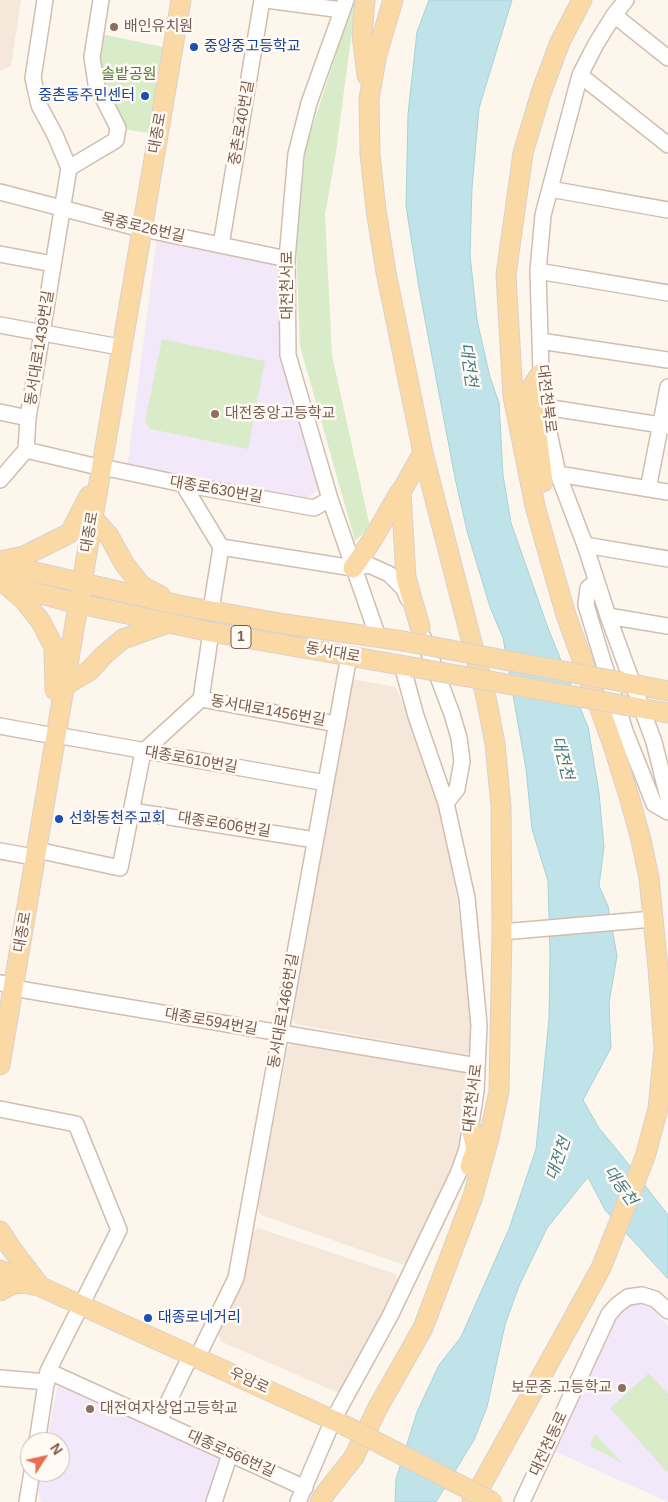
<!DOCTYPE html>
<html>
<head>
<meta charset="utf-8">
<style>
  body { margin:0 }
  #map { position:relative; width:668px; height:1502px; overflow:hidden; background:#fdf6ec; font-family:Helvetica,sans-serif }
  canvas { display:block }
  .north { position:absolute; left:20px; top:1432px; width:50px; height:50px; box-sizing:border-box; background:#fffaf3; border:1px solid #cabbb1; border-radius:50%; rotate:55deg; font-size:14px; font-weight:700; line-height:20px; text-align:center; color:#7a5c4d }
  .north::after { content:''; display:block; margin:auto; width:18px; height:22px; background:#e76f51; clip-path:polygon(50% 0,100% 100%,50% 72%,0 100%) }
</style>
</head>
<body>
<div id="map">
<canvas width="668" height="1502"></canvas>
<div class="north">N</div>
</div>
<script>
const ctx = document.querySelector('canvas').getContext('2d');
ctx.lineJoin = 'round';
function fill(path, color) {
  ctx.fillStyle = color;
  ctx.fill(path, 'evenodd');
}
function shape(rows) {
  const path = new Path2D();
  for (const r of rows) {
    path.moveTo(r[0], r[1]);
    for (let i = 2; i < r.length; i += 2) path.lineTo(r[i], r[i + 1]);
  }
  return path;
}
function strokePath(path, color, width, dash) {
  ctx.strokeStyle = color;
  ctx.lineWidth = width;
  ctx.lineCap = dash ? 'butt' : 'round';
  ctx.setLineDash(dash || []);
  ctx.stroke(path);
}
function write(font, color, halo, rows, align = 'center') {
  ctx.font = font + ' Helvetica,"Noto Sans KR",sans-serif';
  ctx.lineWidth = 5;
  ctx.setLineDash([]);
  ctx.textBaseline = 'middle';
  ctx.strokeStyle = halo;
  ctx.fillStyle = color;
  for (const [text, x, y, turn = 0] of rows) {
    ctx.save();
    ctx.translate(x, y);
    ctx.rotate((+turn || 0) * Math.PI / 180);
    ctx.textAlign = isNaN(turn) ? turn : align;
    if (halo) ctx.strokeText(text, 0, 0);
    ctx.fillText(text, 0, 0);
    ctx.restore();
  }
}
const residential = shape([
  [0,0,21,0,11,66,0,71],
  [351,679,396,687,423,754,441,813,454,877,470,998,471,1039,470,1051,465,1055,296,1024,291,1017],
  [295,1040,467,1069,472,1076,467,1126,457,1156,436,1209,410,1263,404,1265,261,1215,257,1208,288,1047],
  [258,1228,395,1274,401,1285,343,1395,222,1342,218,1334,243,1283,252,1233]
]);
const education = shape([
  [157,237,281,264,282,361,318,490,305,499,127,468],
  [645,1300,668,1326,668,1502,547,1448,604,1328,630,1304],
  [59,1376,220,1455,205,1502,41,1502,38,1489,41,1472,60,1472,60,1442,47,1442]
]);
const green = shape([
  [354,0,356,0,336,152,325,215,332,355,370,527,355,541,300,346,296,246,306,146],
  [96,33,168,48,154,134,118,128,96,84],
  [162,339,265,361,248,449,150,429,145,421],
  [649,1373,668,1394,668,1470,667,1472,610,1408],
  [595,1434,622,1463,590,1446]
]);
const water = shape([
  [429,0,512,0,479,108,472,188,470,255,477,320,490,377,499,403,503,475,511,523,548,628,588,727,599,793,604,847,599,886,608,906,617,956,609,1003,611,1048,583,1100,599,1128,622,1156,668,1215,668,1279,605,1210,588,1177,547,1228,519,1286,505,1325,487,1407,474,1440,436,1502,395,1502,396,1479,417,1412,439,1365,461,1337,509,1229,536,1149,549,1019,550,954,548,881,532,829,526,769,503,638,490,607,467,531,455,478,419,288,406,206,408,114,417,32,429,0]
]);
const minor = shape([
  [266,0,342,10],
  [346,0,309,103,296,154,287,259,288,355,330,499,378,637],
  [626,0,614,15,596,44,580,75,543,215,538,271,541,373,548,428,558,474,585,545,608,616,654,742,668,798],
  [614,15,668,58],
  [580,75,668,145],
  [69,168,116,140,118,128,96,84,92,57,101,0],
  [550,189,668,210],
  [0,192,134,227,287,259],
  [221,245,262,0],
  [0,254,53,264],
  [538,271,668,293],
  [0,325,114,346],
  [540,341,668,360],
  [545,407,668,426],
  [0,412,28,418],
  [26,450,94,466],
  [102,467,183,484,314,508,330,499],
  [558,474,668,492],
  [0,480,26,450,28,418,69,168,55,135,39,105,33,78,45,0],
  [183,484,221,547,211,610],
  [648,489,668,387],
  [585,545,668,559],
  [221,547,353,568,369,565,389,574,404,589,408,599],
  [596,582,588,588,586,605,602,658,625,731,654,804,668,812],
  [608,616,668,626],
  [423,637,452,714,459,738,462,761,457,789,446,803],
  [201,699,336,724],
  [0,726,49,735],
  [56,735,326,783],
  [132,811,315,840],
  [37,850,120,868,143,752,201,699,211,632],
  [0,851,28,856],
  [502,932,653,919],
  [0,983,7,984,13,988,477,1066],
  [0,1109,76,1124,119,1230,48,1371,37,1442],
  [197,1358,236,1278,349,656],
  [48,1371,305,1488],
  [0,1378,47,1382],
  [159,1421,191,1355],
  [27,1502,32,1472],
  [214,1502,230,1454],
  [298,1502,333,1420,390,1316,458,1174,467,1149,476,1091,479,1025,467,898,446,803,416,716,402,665],
  [522,1502,609,1314,617,1305,628,1297,642,1295,655,1299,668,1311]
]);
const major = shape([
  [365,0,362,35,367,76],
  [541,373,531,388,543,482],
  [93,518,109,536,125,565,142,586,161,596],
  [0,561,24,556,70,533,89,496],
  [0,564,179,605,285,624,403,641],
  [353,568,372,540,400,492],
  [0,583,71,602,211,632,412,667],
  [8,586,24,600,41,622,54,647,55,690],
  [420,627,406,578,401,492,423,453],
  [622,682,668,691],
  [64,686,89,671,105,654,123,639,168,623],
  [629,706,668,713],
  [0,1065,181,0],
  [470,1166,476,1149,471,1128],
  [0,1231,11,1248,40,1286],
  [0,1270,41,1287,346,1426],
  [0,1291,13,1284,25,1283,32,1285],
  [320,1502,327,1491,354,1457,377,1409,423,1328,473,1196,489,1138,499,1091,502,932,501,806,495,744,486,697,423,453,386,272,376,210,370,154,369,99,377,54,393,0],
  [472,1502,601,1268,645,1157,658,1109,664,1048,658,968,649,878,641,840,631,803,613,745,566,615,551,563,535,506,513,396,506,275,523,153,541,93,560,42,582,0]
]);
const majorBridge = shape([
  [403,641,622,682],
  [412,667,629,706],
  [346,1426,493,1502]
]);
const markers = [
  [114,27,5,"#8d6e63"],
  [194,47,5,"#1a4fb4"],
  [145,96,5,"#1a4fb4"],
  [215,414,5,"#8d6e63"],
  [59,819,5,"#1a4fb4"],
  [148,1318,5,"#1a4fb4"],
  [622,1388,5,"#8d6e63"],
  [90,1409,5,"#8d6e63"]
];
const shields = [
  [241,637,20]
];
const shieldNames = [
  ["1",241,637]
];
const educationNames = [
  ["배인유치원",124,27],
  ["대전중앙고등학교",225,414],
  ["보문중.고등학교",612,1388,"right"],
  ["대전여자상업고등학교",100,1409]
];
const transitNames = [
  ["중앙중고등학교",204,47],
  ["중촌동주민센터",135,96,"right"],
  ["선화동천주교회",69,819],
  ["대종로네거리",158,1318]
];
const parkNames = [
  ["솔밭공원",129,75]
];
const streetNames = [
  ["중촌로40번길",242,123,-80],
  ["대종로",158,133,-80],
  ["목중로26번길",143,228,13],
  ["대전천서로",288,285,-90],
  ["동서대로1439번길",40,348,-81],
  ["대전천북로",546,399,83],
  ["대종로630번길",216,490,10],
  ["대종로",90,532,-80],
  ["동서대로",333,653,10],
  ["동서대로1456번길",268,711,10],
  ["대종로610번길",191,760,10],
  ["대종로606번길",224,825,9],
  ["대종로",23,932,-80],
  ["동서대로1466번길",284,1011,-80],
  ["대종로594번길",211,1022,10],
  ["대전천서로",473,1098,-83],
  ["우암로",249,1381,25],
  ["대전천동로",549,1444,-65],
  ["대종로566번길",231,1454,24]
];
const waterNames = [
  ["대전천",468,365,82],
  ["대전천",562,758,76],
  ["대전천",559,1159,-71],
  ["대동천",620,1186,54]
];
fill(residential, '#f5e8da');
fill(education, '#f3e8fa');
fill(green, '#d8ecc9');
fill(water, '#bfe3e8');
strokePath(water, '#a5d3da', 1);
strokePath(minor, '#d1beb0', 18);
strokePath(major, '#dad1cd', 21);
strokePath(minor, '#fff', 15);
strokePath(major, '#fbd9a5', 19);
strokePath(majorBridge, '#dad1cd', 21, []);
strokePath(majorBridge, '#fbd9a5', 19);
for (const [x, y, r, color] of markers) {
  const dot = new Path2D();
  dot.arc(x, y, r, 0, 2 * Math.PI);
  ctx.fillStyle = color;
  ctx.fill(dot);
  strokePath(dot, '#fffaf3', 2);
}
for (const [x, y, w] of shields) {
  const box = new Path2D();
  box.roundRect(x - w / 2, y - 11.5, w, 23, 4);
  ctx.fillStyle = '#fffaf3';
  ctx.fill(box);
  strokePath(box, '#7a5c4d', 1);
}
write('bold 14px', '#7a5c4d', null, shieldNames);
write('15px', '#785e54', '#fffaf3', educationNames, 'left');
write('15px', '#164399', '#fffaf3', transitNames, 'left');
write('15px', '#537a41', '#fffaf3', parkNames);
write('15px', '#7a5c4d', '#fffaf3', streetNames);
write('italic 16px', '#437c86', '#fffaf3', waterNames);
</script>
</body>
</html>
